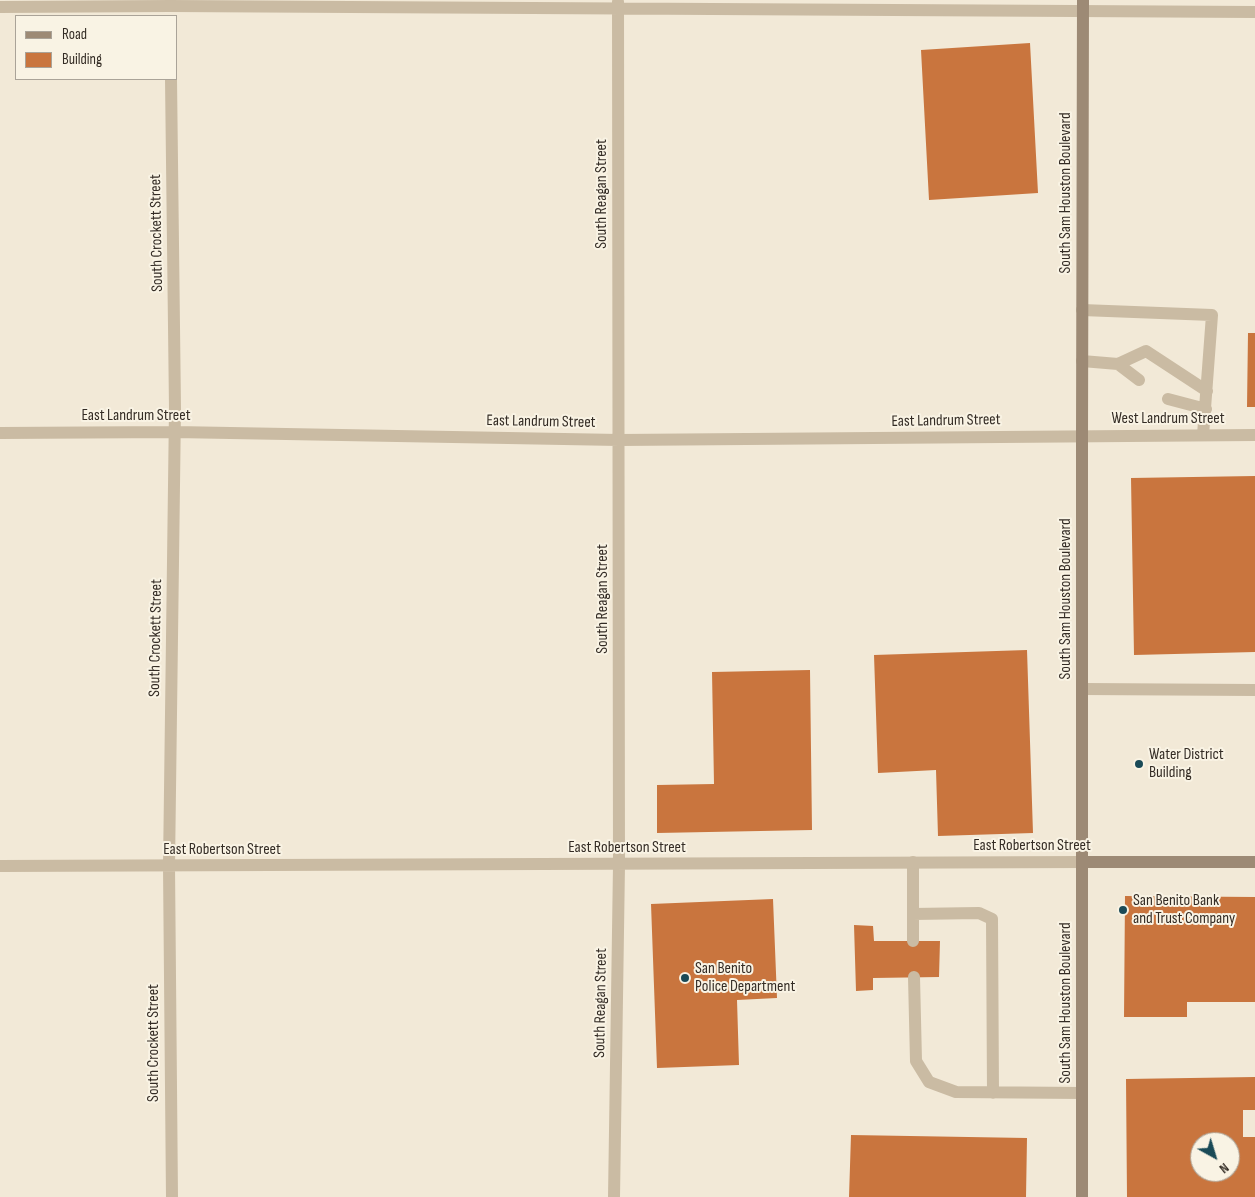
<!DOCTYPE html>
<html>
<head>
<meta charset="utf-8">
<style>
  body { margin:0 }
  #map { position:relative; width:1255px; height:1197px; overflow:hidden; background:#f2e9d7; font-family:"Sofia Sans Condensed",sans-serif }
  canvas { display:block }
  .legend { position:absolute; left:15px; top:15px; width:162px; height:65px; box-sizing:border-box; background:#f9f3e4; border:1px solid #aaa398; margin:0; padding:6px 9px; list-style:none; font-size:15px; color:#342c25 }
  .legend li { display:flex; align-items:center; gap:10px; height:25px }
  .legend b { width:25px; border:1px solid #aaa398 }
  .north { position:absolute; left:1190px; top:1132px; width:50px; height:50px; box-sizing:border-box; background:#f9f3e4; border:1px solid #aaa398; border-radius:50%; rotate:141deg; font-size:14px; font-weight:700; line-height:20px; text-align:center; color:#342c25 }
  .north::after { content:''; display:block; margin:auto; width:18px; height:22px; background:#1a4a57; clip-path:polygon(50% 0,100% 100%,50% 72%,0 100%) }
</style>
</head>
<body>
<div id="map">
<canvas width="1255" height="1197"></canvas>
<ul class="legend">
<li><b style="height:6px;background:#9d8a75"></b>Road</li>
<li><b style="height:14px;background:#c9753e"></b>Building</li>
</ul>
<div class="north">N</div>
</div>
<script>
const ctx = document.querySelector('canvas').getContext('2d');
ctx.lineJoin = 'round';
function fill(path, color) {
  ctx.fillStyle = color;
  ctx.fill(path, 'evenodd');
}
function shape(rows) {
  const path = new Path2D();
  for (const r of rows) {
    path.moveTo(r[0], r[1]);
    for (let i = 2; i < r.length; i += 2) path.lineTo(r[i], r[i + 1]);
  }
  return path;
}
function strokePath(path, color, width, dash) {
  ctx.strokeStyle = color;
  ctx.lineWidth = width;
  ctx.lineCap = dash ? 'butt' : 'round';
  ctx.setLineDash(dash || []);
  ctx.stroke(path);
}
function write(font, color, halo, rows, align = 'center') {
  ctx.font = font + ' "Sofia Sans Condensed",sans-serif';
  ctx.lineWidth = 4;
  ctx.setLineDash([]);
  ctx.textBaseline = 'middle';
  ctx.strokeStyle = halo;
  ctx.fillStyle = color;
  for (const [text, x, y, turn = 0] of rows) {
    ctx.save();
    ctx.translate(x, y);
    ctx.rotate((+turn || 0) * Math.PI / 180);
    ctx.textAlign = isNaN(turn) ? turn : align;
    if (halo) ctx.strokeText(text, 0, 0);
    ctx.fillText(text, 0, 0);
    ctx.restore();
  }
}
const building = shape([
  [1030,43,1038,193,929,200,921,50],
  [1248,333,1255,333,1255,407,1247,407],
  [1255,476,1255,652,1134,655,1131,478],
  [1027,650,1033,833,938,836,936,770,878,773,874,655],
  [810,670,812,830,657,833,657,785,714,784,712,672],
  [1125,896,1255,897,1255,1002,1187,1002,1187,1017,1124,1017],
  [773,899,777,998,737,1000,739,1065,657,1068,651,904],
  [854,925,873,926,874,941,940,941,939,977,873,978,873,990,856,991],
  [1255,1077,1255,1110,1243,1110,1243,1137,1255,1137,1255,1197,1127,1197,1126,1079],
  [1200,1142,1230,1142,1230,1172,1200,1172],
  [851,1135,1027,1138,1026,1197,849,1197]
]);
const lane = shape([
  [1082,310,1212,315,1203,435],
  [1082,361,1118,364,1139,380],
  [1118,364,1146,351,1207,391],
  [1168,399,1206,409],
  [1083,689,1255,690],
  [913,914,979,913,992,919,993,1093],
  [913,941,913,862],
  [914,977,916,1061,929,1082,956,1092,1082,1093]
]);
const street = shape([
  [0,7,170,6,1255,12],
  [171,79,175,409,169,866,172,1197],
  [0,433,175,432,619,440,1255,435],
  [0,866,1083,862],
  [614,1197,619,865,618,2]
]);
const secondary = shape([
  [1083,862,1255,862],
  [1082,1197,1082,435,1083,0]
]);
const markers = [
  [1139,764,5,"#1a4a57"],
  [1123,910,5,"#1a4a57"],
  [685,978,5,"#1a4a57"]
];
const streetNames = [
  ["South Sam Houston Boulevard",1066,193,-90],
  ["South Reagan Street",602,194,-90],
  ["South Crockett Street",157,233,-91],
  ["East Landrum Street",136,416],
  ["West Landrum Street",1168,419],
  ["East Landrum Street",946,421,-1],
  ["East Landrum Street",541,422,1],
  ["South Reagan Street",603,599,-90],
  ["South Sam Houston Boulevard",1066,599,-90],
  ["South Crockett Street",156,638,-89],
  ["East Robertson Street",1032,846],
  ["East Robertson Street",627,848],
  ["East Robertson Street",222,850],
  ["South Reagan Street",601,1003,-89],
  ["South Sam Houston Boulevard",1066,1003,-90],
  ["South Crockett Street",154,1043,-90]
];
const poiNames = [
  ["Water District",1149,755],
  ["Building",1149,773],
  ["San Benito Bank",1133,901],
  ["and Trust Company",1133,919],
  ["San Benito",695,969],
  ["Police Department",695,987]
];
fill(building, '#c9753e');
strokePath(lane, '#cabba3', 12);
strokePath(street, '#cabba3', 12);
strokePath(secondary, '#9d8a75', 12);
for (const [x, y, r, color] of markers) {
  const dot = new Path2D();
  dot.arc(x, y, r, 0, 2 * Math.PI);
  ctx.fillStyle = color;
  ctx.fill(dot);
  strokePath(dot, '#f9f3e4', 2);
}
write('16px', '#342c25', '#f9f3e4', streetNames);
write('16px', '#342c25', '#f9f3e4', poiNames, 'left');
</script>
</body>
</html>
